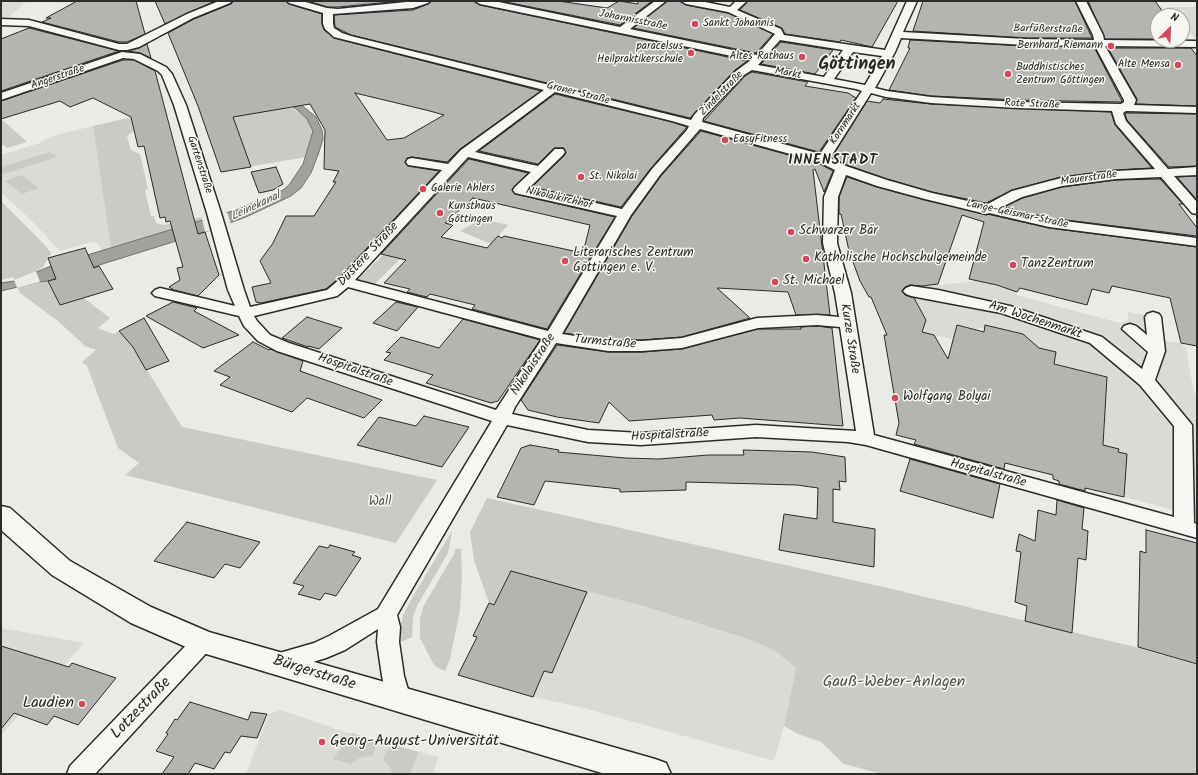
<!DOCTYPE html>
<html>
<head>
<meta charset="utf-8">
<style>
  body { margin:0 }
  #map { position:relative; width:1198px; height:775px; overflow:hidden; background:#eaeae6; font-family:Kalam,sans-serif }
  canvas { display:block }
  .frame { position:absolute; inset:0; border:2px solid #2b2b2b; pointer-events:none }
  .north { position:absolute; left:1150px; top:8px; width:40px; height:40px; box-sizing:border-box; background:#f6f6f2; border:1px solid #a5a5a2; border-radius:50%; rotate:24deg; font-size:11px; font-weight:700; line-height:16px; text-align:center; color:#2b2b2b }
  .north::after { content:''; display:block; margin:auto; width:14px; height:18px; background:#d1495b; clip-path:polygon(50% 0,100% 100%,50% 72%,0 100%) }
</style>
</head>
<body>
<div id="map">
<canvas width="1198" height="775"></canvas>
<div class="frame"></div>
<div class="north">N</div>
</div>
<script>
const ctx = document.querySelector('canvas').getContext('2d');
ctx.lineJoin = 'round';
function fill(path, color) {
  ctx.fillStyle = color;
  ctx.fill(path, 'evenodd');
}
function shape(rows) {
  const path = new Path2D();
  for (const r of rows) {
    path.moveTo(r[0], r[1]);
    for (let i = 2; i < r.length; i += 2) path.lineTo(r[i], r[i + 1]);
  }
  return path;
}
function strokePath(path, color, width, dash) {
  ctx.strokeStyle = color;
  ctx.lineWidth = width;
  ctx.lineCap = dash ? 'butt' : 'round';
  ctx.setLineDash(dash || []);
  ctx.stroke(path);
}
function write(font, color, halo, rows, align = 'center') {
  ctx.font = font + ' Kalam,sans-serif';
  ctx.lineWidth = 3;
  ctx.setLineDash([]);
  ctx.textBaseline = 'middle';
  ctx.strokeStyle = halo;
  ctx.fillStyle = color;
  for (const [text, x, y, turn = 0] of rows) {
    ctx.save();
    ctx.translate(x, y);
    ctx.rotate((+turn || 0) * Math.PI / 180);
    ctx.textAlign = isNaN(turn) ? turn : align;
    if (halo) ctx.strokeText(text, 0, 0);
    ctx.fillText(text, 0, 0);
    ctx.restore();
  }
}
const built = shape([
  [1,1,27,1,8,18,1,18],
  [1167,7,1197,7,1197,40,1182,24,1182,16,1175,16],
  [93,126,111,249,103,251,97,243,92,242,60,251,34,223,1,192,1,155,40,143,52,136],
  [978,281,997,285,1017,292,1016,295,1120,323,1128,320,1128,312,1161,318,1164,341,1181,343,1186,349,1194,393,1197,395,1197,516,1124,497,1127,454,1118,452,1118,449,1099,444,1089,425,1104,429,1105,423,1089,420,1090,412,1105,415,1106,408,1091,404,1106,394,1107,377,1054,364,1023,334,986,325,985,327,975,329,957,325,953,339,922,332,926,320,909,288],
  [511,571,643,606,754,641,775,651,796,668,784,726,774,761,580,707,533,697,480,638,473,636,489,603,496,605,500,597,498,597],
  [1,628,84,643,1,735],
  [281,710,345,732,438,757,433,774,246,774,269,714]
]);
const green = shape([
  [281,100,307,119,313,131,306,157,247,167,229,118],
  [132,117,135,130,127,136,131,150,140,154,148,189,145,190,151,216,154,216,156,223,164,225,202,217,203,220,111,249,93,126],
  [1,119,27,142,7,148,1,143],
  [50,152,57,157,1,175,1,167],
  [22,175,39,188,22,194,5,181],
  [1,201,43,243,51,253,43,267,36,271,40,282,48,281,60,305,84,298,110,318,98,328,114,334,119,331,133,347,182,427,437,480,396,543,125,475,139,463,118,448,87,366,82,362,96,350,85,346,59,322,20,293,13,277,1,280],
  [481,219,508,225,491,244,460,231],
  [383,255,400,259,374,285,356,281],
  [487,498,888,588,1131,646,1197,665,1197,774,882,774,844,764,821,742,798,734,784,726,796,668,775,651,754,641,643,606,511,571,498,596,500,597,496,605,489,603,474,560,470,532],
  [452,531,448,553,417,606,413,617,412,637,401,642,400,629,403,615,412,598],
  [455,549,461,549,462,577,460,610,450,659,445,671,438,668,433,663,420,638,420,619,423,607,454,554],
  [352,733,378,741,372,756,360,758,351,764,333,759],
  [391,744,419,752,410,774,392,774,391,769,383,759]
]);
const water = shape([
  [290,1,284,3,300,104,316,117,322,130,323,139,319,152,311,173,301,188,291,196,246,217,205,232,48,281,39,282,1,291,1,283,14,281,51,266,239,209,283,190,289,185,303,164,313,131,307,119,296,109,278,98,256,14,290,1]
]);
const pier = shape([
  [227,212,231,224,205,232,202,218],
  [36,271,40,282,17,288,14,280]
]);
const building = shape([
  [77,1,136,1,145,34,127,42,119,42,42,22,51,18,46,18,77,1],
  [155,1,215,1,165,24,155,1],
  [234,1,286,1,289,4,322,14,322,24,324,30,334,38,541,91,460,149,447,162,412,157,407,158,405,163,408,166,439,171,339,278,326,289,261,303,256,302,252,287,271,283,260,261,273,243,286,216,314,216,336,182,333,182,339,171,324,169,325,130,310,104,233,117,251,167,221,172,198,106,168,33,194,19,231,4,234,1],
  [355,93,430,111,444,115,404,138,387,140,355,93],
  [308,1,401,1,338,7,327,7,308,1],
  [432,1,474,1,480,5,747,61,735,70,690,118,351,35,335,27,334,15,413,10,428,4,432,1],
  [501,1,558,1,607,8,619,1,638,4,638,1,652,1,620,25,501,1],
  [667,1,680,1,686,5,728,13,773,34,756,53,633,28,667,1],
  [748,1,898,1,872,47,841,40,840,42,785,34,782,28,740,10,748,1],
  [923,1,1075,1,1092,38,1026,38,913,31,923,1],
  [1088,1,1155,1,1166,16,1158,16,1158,39,1105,39,1088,1],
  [29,28,119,51,1,91,1,39,29,28],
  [910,40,1026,46,1094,47,1122,101,1121,102,1018,100,931,96,889,90,910,48,908,48,910,40],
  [781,42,833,50,815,74,761,64,781,42],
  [147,44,151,58,140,53,128,51,139,48,147,44],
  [1108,48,1191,48,1197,56,1197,106,1136,104,1137,99,1108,48],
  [123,60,134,60,155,71,198,234,205,232,219,275,198,296,174,290,169,287,180,280,177,268,183,267,170,221,166,222,165,217,160,218,144,146,138,147,131,117,93,98,70,107,60,101,1,119,1,101,123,60],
  [752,72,808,82,805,86,848,93,856,98,819,152,704,121,745,76,752,72],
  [555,94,672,122,687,127,651,168,621,207,532,187,564,156,566,153,564,148,554,148,538,164,479,151,555,94],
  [883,99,931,104,1111,112,1115,125,1152,168,1116,170,1061,177,1012,190,986,203,932,192,887,179,847,165,832,157,867,101,880,103,883,99],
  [1126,113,1197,114,1197,166,1169,167,1127,120,1125,114,1126,113],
  [701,131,818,163,833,171,824,192,815,169,813,170,830,315,796,315,788,292,717,288,750,318,682,337,642,340,608,340,564,333,632,216,661,176,701,131],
  [469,159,528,173,512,189,515,194,615,217,547,329,472,309,475,305,430,294,427,297,407,292,410,289,384,283,406,260,381,254,469,159],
  [473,198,590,225,583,253,504,236,502,238,498,236,487,248,441,237,453,225,445,223,473,198],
  [276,167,283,184,273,190,259,193,251,172,276,167],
  [1197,176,1197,200,1177,177,1197,176],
  [847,177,877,187,925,200,1049,228,1197,247,1197,346,1181,343,1170,298,1112,286,1109,293,1092,289,1087,305,1020,288,1017,292,997,285,969,279,984,222,962,215,938,284,922,286,910,285,905,287,902,291,905,295,914,298,926,320,922,332,934,335,948,359,957,325,984,332,985,325,1023,334,1039,348,1056,352,1054,364,1107,377,1103,445,1119,449,1118,452,1127,454,1124,497,1085,488,1085,491,1059,484,1059,481,1053,479,1053,475,1005,463,1004,469,914,444,916,440,896,435,899,423,884,335,887,335,871,297,869,297,860,281,849,251,841,214,839,214,839,197,847,177],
  [1160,179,1183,204,1179,204,1197,228,1197,236,1049,218,1004,207,1023,198,1062,187,1116,180,1160,179],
  [85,248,94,268,99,266,113,289,60,305,48,281,56,279,48,258,85,248],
  [173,302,197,308,194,311,239,335,203,348,146,316,173,302],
  [396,302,418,307,397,331,373,323,396,302],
  [307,317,342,328,319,349,308,346,308,347,282,338,307,317],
  [144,318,169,361,146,370,133,347,119,331,144,318],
  [463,319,540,340,498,401,491,403,426,383,433,375,384,360,391,353,386,352,401,337,439,348,463,319],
  [817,326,832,328,843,426,740,418,714,420,712,415,629,421,609,402,599,423,557,417,528,410,521,400,557,345,608,352,642,352,682,349,758,329,801,329,800,327,817,326],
  [253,342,269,350,270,349,303,361,300,371,382,400,364,418,307,398,292,412,220,385,230,377,214,371,253,342],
  [424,416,469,427,442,467,357,445,379,417,416,426,424,416],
  [530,445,559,450,558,452,625,458,659,459,708,455,744,455,743,450,812,452,845,457,846,482,839,481,840,490,833,489,833,522,875,529,874,567,779,550,784,514,817,519,818,488,797,485,686,482,686,490,620,492,620,489,545,481,534,505,497,497,521,448,530,445],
  [910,459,1000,484,993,518,900,491,910,459],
  [1057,500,1084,508,1082,529,1088,531,1086,560,1078,558,1072,633,1025,621,1027,606,1015,602,1021,552,1016,551,1019,534,1035,541,1038,510,1056,515,1057,500],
  [187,522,260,542,240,568,225,564,214,578,154,561,187,522],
  [1146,530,1197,543,1197,664,1138,647,1140,551,1146,553,1146,530],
  [330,545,355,552,352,555,361,558,336,596,325,593,320,600,298,594,304,586,293,583,319,546,328,548,330,545],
  [511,571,587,592,552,673,544,671,533,697,458,675,477,637,473,636,489,603,494,605,511,571],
  [1,646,69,667,72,663,116,678,78,725,54,716,47,725,14,713,1,729,1,646],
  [190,702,248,720,251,712,267,714,257,738,241,736,230,753,225,752,214,769,195,763,188,774,162,774,174,757,156,751,168,734,166,733,175,719,177,720,190,702]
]);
const street = shape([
  [219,1,232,1,230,3,193,18,139,47,127,50,119,50,29,26,1,25,1,19,29,20,119,44,127,44,187,14,219,1],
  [287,1,302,1,327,8,338,9,416,1,430,1,428,3,413,8,333,14,333,24,334,28,342,33,351,36,691,120,694,115,736,71,751,60,480,4,475,1,494,1,620,27,655,1,666,1,630,29,757,55,775,34,773,33,728,12,686,4,681,1,700,1,730,7,736,1,747,1,737,10,781,29,784,35,885,50,907,1,917,1,903,32,1026,39,1094,40,1093,35,1076,1,1086,1,1103,35,1104,40,1197,41,1197,47,1105,46,1136,100,1134,105,1197,107,1197,113,1126,111,1123,113,1126,121,1168,169,1197,167,1197,175,1174,176,1197,202,1197,214,1192,213,1161,177,1116,179,1062,186,1022,197,1000,208,1049,219,1197,238,1197,246,1049,227,989,213,986,214,925,199,877,186,846,175,838,197,837,243,851,293,874,435,1174,517,1174,426,1140,385,1090,343,1001,313,911,296,906,294,903,291,906,288,911,286,938,290,1010,306,1102,337,1142,369,1148,352,1122,329,1124,326,1130,324,1136,326,1147,335,1145,317,1147,314,1153,312,1159,314,1161,317,1165,351,1155,380,1192,425,1194,523,1197,524,1197,538,866,445,848,442,756,437,641,445,588,442,507,425,397,615,400,627,399,642,404,676,411,700,407,707,399,710,391,707,387,700,382,676,377,642,378,629,345,650,326,658,277,673,269,670,266,663,269,656,314,643,329,636,378,609,492,421,277,351,258,341,244,326,239,316,155,296,152,293,155,290,160,288,235,306,228,290,207,213,174,105,162,75,158,71,134,59,123,58,1,100,1,93,122,52,140,54,166,67,172,74,186,105,221,213,244,290,250,307,327,290,340,279,442,170,408,165,406,162,408,159,412,158,448,164,461,150,544,90,334,37,325,29,323,24,323,13,289,3,287,1],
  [901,38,1026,45,1095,46,1124,100,1124,102,1121,104,1018,102,931,97,887,91,875,88,895,52,901,38],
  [780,40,843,50,824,77,758,65,780,40],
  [853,52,882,56,865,85,834,79,853,52],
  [752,70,856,89,862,91,820,154,702,122,703,118,744,75,752,70],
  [555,92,672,121,689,126,687,130,652,169,622,209,529,188,563,155,565,152,563,149,555,149,538,166,475,152,555,92],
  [871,93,886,97,931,103,1018,108,1112,111,1116,124,1155,169,1116,171,1061,178,1012,191,986,205,932,193,887,180,846,166,830,158,871,93],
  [700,129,819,162,835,170,824,197,823,243,835,293,839,317,817,315,757,318,682,338,642,341,608,341,562,334,631,215,660,175,700,129],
  [468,157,531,172,515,187,513,190,515,193,617,216,548,331,355,280,468,157],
  [348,287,542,339,496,410,289,343,270,335,257,321,254,316,337,296,348,287],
  [817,325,840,327,856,431,756,425,641,433,588,430,512,414,515,407,556,343,608,351,642,351,682,348,758,328,817,325],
  [203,633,211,636,214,642,211,648,95,774,67,774,70,766,195,636,203,633]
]);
const secondary = shape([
  [1,506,10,508,70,561,151,607,209,632,655,759,666,763,671,774,605,774,193,650,131,623,52,575,1,530,1,506]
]);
const markers = [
  [695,24,4,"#d1495b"],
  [1111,46,4,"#d1495b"],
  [691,53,4,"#d1495b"],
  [802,57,4,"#d1495b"],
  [1178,65,4,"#d1495b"],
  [1008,74,4,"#d1495b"],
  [725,140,4,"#d1495b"],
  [581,177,4,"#d1495b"],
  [423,189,4,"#d1495b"],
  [440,213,4,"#d1495b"],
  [791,232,4,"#d1495b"],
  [806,259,4,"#d1495b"],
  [565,261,4,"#d1495b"],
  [1013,265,4,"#d1495b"],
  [775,282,4,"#d1495b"],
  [895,398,4,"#d1495b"],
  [82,704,4,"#d1495b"],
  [322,742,4,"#d1495b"]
];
const farStreetnames = [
  ["Johannisstraße",633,21,11],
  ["Barfüßerstraße",1048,30,1],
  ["Markt",788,74,10],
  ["Angerstraße",58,78,-19],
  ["Groner Straße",578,94,14],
  ["Zindelstraße",722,94,-46],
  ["Rote Straße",1032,105,2],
  ["Kornmarkt",846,124,-57],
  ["Gartenstraße",199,165,72],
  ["Mauerstraße",1089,179,-8],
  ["Nikolaikirchhof",559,199,13],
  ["Lange-Geismar-Straße",1017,215,12]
];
const farPoinames = [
  ["Sankt Johannis",703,24],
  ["Bernhard Riemann",1103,46,"right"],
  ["paracelsus",683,47,"right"],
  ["Heilpraktikerschule",683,60,"right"],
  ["Altes Rathaus",794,57,"right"],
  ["Alte Mensa",1170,65,"right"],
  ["Buddhistisches",1016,68],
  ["Zentrum Göttingen",1016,81],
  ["EasyFitness",733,140],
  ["St. Nikolai",589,177],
  ["Galerie Ahlers",431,189],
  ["Kunsthaus",448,207],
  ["Göttingen",448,220]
];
const farWaternames = [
  ["Leinekanal",256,207,-25]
];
const poiNames = [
  ["Schwarzer Bär",799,232],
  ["Literarisches Zentrum",573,254],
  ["Göttingen e. V.",573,269],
  ["Katholische Hochschulgemeinde",814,259],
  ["TanzZentrum",1021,265],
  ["St. Michael",783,282],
  ["Wolfgang Bolyai",903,398]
];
const streetNames = [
  ["Düstere Straße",369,255,-47],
  ["Am Wochenmarkt",1035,321,18],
  ["Kurze Straße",849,339,81],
  ["Turmstraße",605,343,5],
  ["Nikolaistraße",534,365,-57],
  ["Hospitalstraße",355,371,19],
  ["Hospitalstraße",670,436,-3],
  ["Hospitalstraße",988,474,15]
];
const parkNames = [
  ["Wall",380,503]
];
const farDistrictnames = [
  ["INNENSTADT",833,162]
];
const nearStreetnames = [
  ["Bürgerstraße",314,674,17],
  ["Lotzestraße",142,709,-46]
];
const nearParknames = [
  ["Gauß-Weber-Anlagen",894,683]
];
const nearPoinames = [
  ["Laudien",74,704],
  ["Georg-August-Universität",330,742,"left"]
];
const farTownnames = [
  ["Göttingen",857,66]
];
fill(built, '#dadad6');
fill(green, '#cacac7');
fill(water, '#a1a19e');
strokePath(water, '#727270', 1);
fill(pier, '#eaeae6');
fill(building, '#b4b4b1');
strokePath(building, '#2b2b2b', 1);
strokePath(street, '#2b2b2b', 3);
strokePath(secondary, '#2b2b2b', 3);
fill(street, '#f6f6f2');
fill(secondary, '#f6f6f2');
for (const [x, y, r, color] of markers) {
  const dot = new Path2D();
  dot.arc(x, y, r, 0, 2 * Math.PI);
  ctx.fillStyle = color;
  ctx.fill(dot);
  strokePath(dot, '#f6f6f2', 1.5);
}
write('11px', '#2b2b2b', '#f6f6f2', farStreetnames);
write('11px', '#2b2b2b', '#f6f6f2', farPoinames, 'left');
write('italic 12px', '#545453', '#f6f6f2', farWaternames);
write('13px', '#2b2b2b', '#f6f6f2', poiNames, 'left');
write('13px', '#2b2b2b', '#f6f6f2', streetNames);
write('13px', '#535352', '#f6f6f2', parkNames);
ctx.letterSpacing = '1px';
write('bold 14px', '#2b2b2b', '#f6f6f2', farDistrictnames);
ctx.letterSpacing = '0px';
write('16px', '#2b2b2b', '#f6f6f2', nearStreetnames);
write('16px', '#535352', '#f6f6f2', nearParknames);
write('16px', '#2b2b2b', '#f6f6f2', nearPoinames, 'right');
write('bold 18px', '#2b2b2b', '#f6f6f2', farTownnames);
</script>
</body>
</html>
